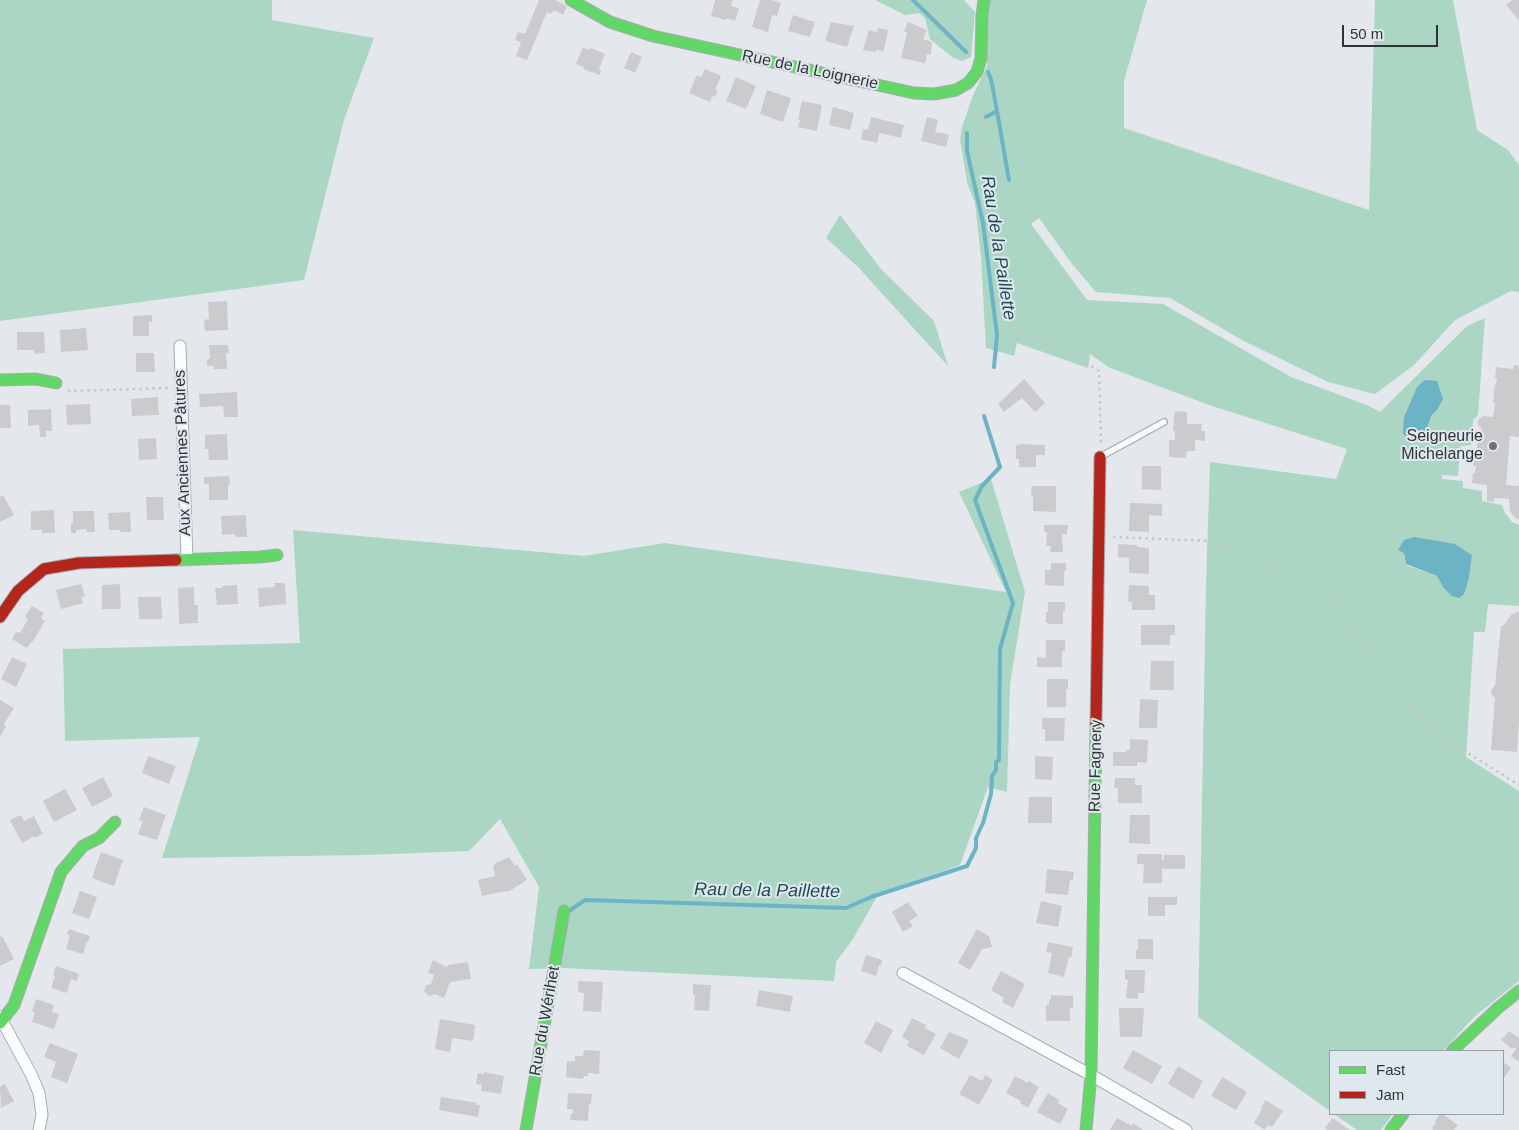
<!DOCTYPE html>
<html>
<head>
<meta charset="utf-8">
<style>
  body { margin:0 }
  #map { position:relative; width:1519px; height:1130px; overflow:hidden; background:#e4e8ec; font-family:Helvetica,sans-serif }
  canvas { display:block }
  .legend { position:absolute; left:1329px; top:1050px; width:175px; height:65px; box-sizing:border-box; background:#e0e8ef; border:1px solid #9aa0a5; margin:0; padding:6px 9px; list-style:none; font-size:15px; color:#313437 }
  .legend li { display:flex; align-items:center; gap:10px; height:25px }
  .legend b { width:25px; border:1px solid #9aa0a5 }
  .scale { position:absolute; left:1342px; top:25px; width:96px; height:22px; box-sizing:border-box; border:2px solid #313437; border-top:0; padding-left:6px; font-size:15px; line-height:18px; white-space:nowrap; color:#313437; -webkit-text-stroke:4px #e0e8ef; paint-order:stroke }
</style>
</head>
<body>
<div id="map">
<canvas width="1519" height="1130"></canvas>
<ul class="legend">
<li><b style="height:6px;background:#63d668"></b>Fast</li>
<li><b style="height:6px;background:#b3261e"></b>Jam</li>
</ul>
<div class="scale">50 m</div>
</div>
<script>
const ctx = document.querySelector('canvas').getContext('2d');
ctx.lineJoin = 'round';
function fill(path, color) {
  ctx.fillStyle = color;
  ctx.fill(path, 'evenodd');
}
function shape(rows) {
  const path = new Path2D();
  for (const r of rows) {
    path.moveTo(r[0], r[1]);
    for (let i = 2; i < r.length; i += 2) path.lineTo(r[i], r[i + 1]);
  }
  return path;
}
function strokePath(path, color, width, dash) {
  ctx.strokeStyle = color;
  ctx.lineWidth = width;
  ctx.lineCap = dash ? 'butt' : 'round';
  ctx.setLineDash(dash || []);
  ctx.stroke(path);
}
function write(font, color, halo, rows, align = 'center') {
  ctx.font = font + ' Helvetica,sans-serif';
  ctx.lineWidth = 4;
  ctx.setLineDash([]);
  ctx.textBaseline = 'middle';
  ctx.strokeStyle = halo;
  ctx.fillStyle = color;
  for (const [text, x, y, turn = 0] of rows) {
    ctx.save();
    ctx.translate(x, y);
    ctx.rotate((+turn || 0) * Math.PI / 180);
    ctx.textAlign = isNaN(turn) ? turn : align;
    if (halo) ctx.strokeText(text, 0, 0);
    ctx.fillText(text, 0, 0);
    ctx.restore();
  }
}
const green = shape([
  [0,0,272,0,272,20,374,38,344,120,304,280,0,321],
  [875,0,964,0,975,12,971,57,962,61,952,57,930,39,925,18,919,13,905,15],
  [988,0,1147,0,1124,81,1124,128,1369,210,1375,0,1453,0,1477,130,1508,150,1519,165,1519,292,1511,291,1455,320,1414,365,1375,394,1328,382,1242,340,1170,298,1096,292,1072,264,1039,218,1031,224,1087,300,1163,304,1291,377,1367,405,1380,412,1467,326,1485,318,1478,415,1473,420,1471,445,1460,446,1458,476,1442,475,1442,479,1463,481,1463,488,1482,491,1482,501,1502,505,1505,513,1512,522,1519,525,1519,606,1488,604,1485,632,1474,632,1466,757,1519,791,1519,981,1474,1017,1443,1051,1330,1051,1330,1111,1198,1017,1206,586,1210,462,1336,479,1347,449,1209,405,1110,368,1090,354,1088,368,1017,343,1014,356,986,348,981,257,975,203,967,182,960,139,962,127,972,98,987,66,987,4],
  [1411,403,1437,410,1431,416,1404,417],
  [1455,544,1472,555,1469,578,1443,587,1437,576,1406,565,1404,553],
  [840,215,881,269,934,321,948,366,857,266,826,238],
  [991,479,1025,592,1010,684,1007,792,988,787,960,865,879,893,853,939,836,962,834,981,563,968,529,969,539,887,500,819,469,851,366,855,162,858,200,737,65,741,63,649,300,643,293,530,584,556,665,543,1006,592,959,492],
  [1334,1114,1393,1114,1381,1130,1357,1130]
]);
const water = shape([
  [1425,380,1437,381,1443,399,1437,410,1431,416,1424,437,1414,440,1403,434,1404,417,1417,387],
  [1414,537,1455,544,1472,555,1469,578,1464,594,1459,598,1452,596,1443,587,1437,576,1406,564,1404,553,1398,550,1404,540]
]);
const stream = shape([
  [913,0,966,52],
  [988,72,991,79,997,111,1009,180],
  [986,117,997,111],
  [967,133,967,151,983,223,997,335,994,367],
  [569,911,585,900,846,908,871,897,967,866,976,848,976,838,983,823,991,794,992,776,996,770,996,762,999,760,1000,649,1013,603,975,500,982,486,1000,467,984,416]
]);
const building = shape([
  [539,0,555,0,567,6,563,15,554,10,551,14,547,12,527,60,516,56,521,42,515,40,518,32,525,34],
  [715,0,733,0,731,6,739,8,735,21,727,18,726,20,711,16],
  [760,0,771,0,781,3,777,16,772,15,768,32,752,27],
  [1512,0,1519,0,1519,21,1506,5],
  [793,15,815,22,810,37,788,31],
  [831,22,854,26,847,47,825,41],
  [908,22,927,30,923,39,932,42,931,54,927,54,925,63,901,58,907,33,904,31],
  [878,28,888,30,884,51,876,50,876,52,863,50,869,30,877,32],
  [583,47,589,50,591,48,605,54,599,69,601,70,600,75,583,69,584,67,576,64],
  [631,52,642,57,635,73,624,68],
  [705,69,721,76,715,90,718,91,715,97,712,96,710,102,689,93,697,75,701,77],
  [736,77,756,86,746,109,726,101],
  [767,90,791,98,783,122,760,114],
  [802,101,822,105,817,131,798,127,800,120,798,119],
  [833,107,854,113,850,130,829,125],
  [871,117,904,125,901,138,879,133,877,143,861,139,863,129,868,130],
  [927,117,938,120,935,132,939,133,939,132,949,135,946,147,921,141],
  [227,301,228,330,205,331,204,320,209,319,208,302],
  [152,315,152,322,149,322,149,336,133,336,133,316],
  [86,328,88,350,61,352,60,330],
  [17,332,44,332,45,353,34,354,34,350,17,350],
  [209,345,228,345,229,353,226,353,227,369,214,369,214,366,207,366,207,359,210,359],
  [136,353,154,353,155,372,136,372],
  [1514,365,1518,365,1519,370,1519,437,1510,436,1506,485,1519,486,1519,520,1514,517,1510,511,1509,499,1494,498,1495,502,1487,501,1487,485,1472,483,1473,473,1475,473,1476,466,1473,466,1475,450,1477,450,1477,442,1481,442,1482,429,1478,425,1478,420,1483,416,1493,417,1495,402,1493,402,1495,384,1496,385,1497,378,1495,378,1496,367,1513,369],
  [1024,379,1045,403,1035,412,1022,398,1004,412,998,404],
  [237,392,238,417,224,417,223,406,200,407,199,394],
  [158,397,159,415,132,416,131,399],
  [90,404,91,424,67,425,66,405],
  [0,405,10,405,11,428,0,428],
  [51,409,52,431,46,431,46,437,40,437,39,425,28,426,28,410],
  [1175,411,1187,412,1187,424,1202,424,1201,431,1205,431,1205,441,1195,440,1195,451,1187,451,1186,458,1169,457,1169,440,1177,440,1175,440,1175,431,1173,431,1174,415,1175,415],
  [227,434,228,460,209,460,208,449,205,449,205,435],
  [156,438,157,459,139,460,138,439],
  [1019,444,1045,445,1045,455,1036,455,1036,467,1019,467,1019,459,1016,459,1016,445,1019,446],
  [1142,466,1161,466,1161,490,1142,489],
  [229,476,230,485,228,485,228,500,209,500,209,484,204,484,204,477],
  [1032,486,1056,486,1056,512,1033,511,1033,495,1031,495],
  [3,495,14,515,0,522,0,497],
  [146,497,163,497,164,520,147,520],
  [1130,503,1162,504,1162,516,1149,515,1149,532,1129,531],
  [54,510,55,533,42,533,42,530,31,530,31,511],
  [73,511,94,511,95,532,87,532,86,529,76,530,76,533,71,533,71,523,73,523],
  [130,512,131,532,120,532,120,530,109,530,108,513],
  [246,515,247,537,235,537,235,534,222,535,221,516],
  [1044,525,1068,525,1067,534,1062,534,1063,552,1050,552,1051,546,1046,546,1047,532,1044,532],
  [1118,544,1137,545,1138,547,1149,548,1149,574,1129,573,1129,558,1118,557],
  [1051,563,1066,563,1066,571,1064,571,1064,586,1045,585,1045,570,1051,570],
  [274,583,285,583,286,604,259,607,258,588,275,587],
  [81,584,85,596,81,597,83,603,61,609,56,590],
  [120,584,121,609,102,609,102,585],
  [237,585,238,604,217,605,215,588,222,588,222,586],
  [1129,585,1149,586,1149,595,1155,595,1155,610,1132,610,1132,602,1128,601],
  [194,587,194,605,198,605,198,623,179,624,178,588],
  [138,597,161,597,162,619,139,619],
  [1048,602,1065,602,1065,611,1063,611,1063,624,1048,624,1048,623,1046,623,1046,612,1048,612],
  [32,606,44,613,41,618,45,621,32,643,31,642,27,648,12,639,16,632,20,633,28,619,25,616],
  [1519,611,1519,723,1517,752,1491,750,1495,698,1491,694,1492,689,1495,685,1501,626,1503,626,1511,615],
  [1141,625,1175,625,1175,635,1170,635,1170,645,1141,645],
  [1046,640,1065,640,1065,651,1062,651,1062,667,1037,667,1037,657,1046,658],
  [12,657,27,664,16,687,1,679],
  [1151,661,1174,661,1174,690,1150,690],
  [1047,679,1068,679,1068,689,1066,689,1066,707,1047,707],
  [1140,699,1158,700,1157,728,1139,728],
  [0,700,14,708,4,724,6,726,0,737],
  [1042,718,1065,718,1064,741,1045,741,1045,729,1042,729],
  [1130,739,1148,740,1147,763,1137,762,1137,766,1113,766,1113,752,1126,752,1126,750,1130,750],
  [148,756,176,766,169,784,142,773],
  [1035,756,1053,757,1052,780,1035,779],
  [103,777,113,796,92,807,82,788],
  [1115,778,1135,778,1135,785,1142,785,1142,803,1118,803,1118,788,1114,788],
  [65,789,77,810,54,822,43,801],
  [1029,797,1052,797,1052,823,1028,823],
  [144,807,166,815,157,840,138,834,143,821,139,820],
  [21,815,24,821,34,816,43,834,35,838,34,836,22,843,10,820],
  [1130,815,1150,815,1150,844,1129,843],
  [101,852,123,860,114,886,92,878],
  [1137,854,1162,854,1162,860,1164,860,1164,855,1185,855,1185,869,1163,869,1162,867,1162,883,1143,883,1144,864,1137,864],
  [509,857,515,866,517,864,527,880,508,892,507,891,482,896,478,880,495,876,493,866,495,865,494,864],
  [1047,869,1074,872,1073,880,1070,880,1068,895,1045,893],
  [80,891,97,897,89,919,72,913],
  [1148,897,1177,897,1177,905,1165,905,1165,916,1148,916],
  [1041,901,1062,906,1058,927,1036,923],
  [908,902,918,916,909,921,913,926,903,932,892,912],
  [69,929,90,936,88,942,87,941,83,954,66,949,70,935,67,934],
  [977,929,989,936,992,947,982,949,970,970,958,963],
  [2,936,14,959,0,966,0,937],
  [1138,939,1153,939,1153,959,1136,959,1136,950,1138,950],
  [1048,942,1073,947,1071,958,1069,957,1064,977,1048,973,1052,953,1046,952],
  [866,955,882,960,881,966,879,965,876,976,861,971],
  [433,960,446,967,448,966,448,965,468,962,471,979,450,982,444,998,435,994,429,996,424,991,426,985,431,984,434,975,428,973],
  [56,966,79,974,77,981,71,979,67,993,51,988,55,976,53,975],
  [1125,970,1145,970,1144,993,1138,993,1138,999,1126,998,1128,980,1125,979],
  [1001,971,1025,984,1013,1008,1002,1002,1004,998,991,990],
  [578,981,603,982,601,1012,583,1011,584,993,578,992],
  [693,984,711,985,709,1011,694,1010,695,995,693,995],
  [759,990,793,996,790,1012,756,1006],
  [1051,995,1073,996,1073,1008,1070,1008,1070,1021,1046,1021,1046,1005,1049,1005,1049,1000,1051,999],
  [36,999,54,1005,52,1012,59,1014,54,1029,32,1022,35,1012,32,1011],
  [1119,1008,1144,1008,1142,1037,1120,1037],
  [912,1018,926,1025,925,1028,936,1034,924,1055,907,1046,909,1041,902,1037],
  [440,1019,475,1025,473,1041,452,1038,450,1052,435,1049],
  [876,1021,893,1030,881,1053,864,1043],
  [1509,1031,1519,1038,1519,1062,1511,1056,1516,1049,1513,1047,1512,1049,1501,1040],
  [949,1032,969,1040,959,1059,940,1048],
  [50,1043,78,1054,67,1083,51,1077,56,1062,44,1057],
  [584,1050,600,1051,599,1074,588,1073,588,1076,584,1076,583,1079,566,1077,567,1061,575,1062,575,1056,583,1056],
  [1133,1050,1162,1066,1152,1084,1123,1068],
  [1503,1062,1511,1068,1503,1079],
  [1178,1066,1203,1081,1193,1099,1168,1084],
  [484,1072,504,1076,501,1094,481,1091,482,1085,476,1084,478,1073,484,1074],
  [970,1075,982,1081,985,1075,993,1080,979,1105,959,1094],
  [1015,1076,1028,1083,1029,1081,1039,1087,1028,1108,1020,1103,1021,1101,1006,1093],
  [1222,1077,1247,1092,1236,1110,1211,1096],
  [5,1084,14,1101,1,1108,0,1087],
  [568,1093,592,1094,591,1104,589,1104,588,1121,570,1120,571,1114,574,1112,572,1109,567,1109],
  [1048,1093,1059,1100,1058,1103,1068,1109,1060,1124,1037,1112],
  [441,1097,477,1103,476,1105,480,1105,478,1117,439,1110],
  [1265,1100,1283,1111,1272,1127,1268,1125,1265,1130,1254,1123,1262,1109,1261,1108],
  [1440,1114,1442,1114,1458,1125,1454,1130,1433,1130,1432,1128,1436,1122,1435,1121],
  [1117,1118,1132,1126,1133,1123,1142,1129,1142,1130,1110,1130],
  [1332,1118,1350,1130,1328,1130,1325,1128]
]);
const path = shape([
  [976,94,981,102,982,116,981,143,996,205,996,241,1005,301,1011,321,1023,332,1042,344,1070,354,1099,371,1101,443],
  [68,390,70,391,169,388],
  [1113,537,1211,541,1240,552,1270,567,1323,590,1340,606,1370,658,1401,695,1425,721,1447,740,1519,785],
  [512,806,520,826,558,899]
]);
const lane = shape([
  [1100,457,1164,422]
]);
const street = shape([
  [180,346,187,560],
  [903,973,1091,1075,1186,1130],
  [0,1017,31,1074,39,1093,42,1115,39,1130]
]);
const fast = shape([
  [571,0,610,22,653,36,914,93,934,94,956,90,968,83,977,72,981,58,982,15,984,0],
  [0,380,36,379,56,383],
  [176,560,260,557,277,555],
  [0,1023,14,1005,61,872,83,846,99,838,115,822],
  [1452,1051,1498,1008,1519,991],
  [526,1130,564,911],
  [1086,1130,1091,1075,1096,724],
  [1391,1130,1403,1114]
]);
const jam = shape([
  [0,617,18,591,44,569,79,563,176,560],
  [1096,724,1100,457]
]);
const markers = [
  [1493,446,5,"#707376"]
];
const streetNames = [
  ["Rue de la Loignerie",810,70,12],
  ["Aux Anciennes Pâtures",183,453,-92],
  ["Rue Fagnery",1096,766,-89],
  ["Rue du Wérihet",545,1021,-80]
];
const poiNames = [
  ["Seigneurie",1483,437],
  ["Michelange",1483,455]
];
const waterNames = [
  ["Rau de la Paillette",998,248,81],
  ["Rau de la Paillette",767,891,1]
];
fill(green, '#aad6c3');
fill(water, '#6cb4c5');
strokePath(stream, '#6cb4c5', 4);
fill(building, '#cbcbce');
strokePath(lane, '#a8acae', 8);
strokePath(street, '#a8acae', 13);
strokePath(fast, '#a8acae', 13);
strokePath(jam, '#a8acae', 13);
strokePath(path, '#c5c6c8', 2.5, [2.5, 4]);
strokePath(lane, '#fbfcfc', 5.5);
strokePath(street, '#fbfcfc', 11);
strokePath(fast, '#63d668', 11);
strokePath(jam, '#b3261e', 11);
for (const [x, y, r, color] of markers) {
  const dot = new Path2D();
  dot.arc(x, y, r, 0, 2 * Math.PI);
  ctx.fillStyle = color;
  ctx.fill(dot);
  strokePath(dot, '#e0e8ef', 2);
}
write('16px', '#313437', '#e0e8ef', streetNames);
write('16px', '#313437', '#e0e8ef', poiNames, 'right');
write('italic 18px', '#1e4a54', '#e0e8ef', waterNames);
</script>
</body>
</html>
